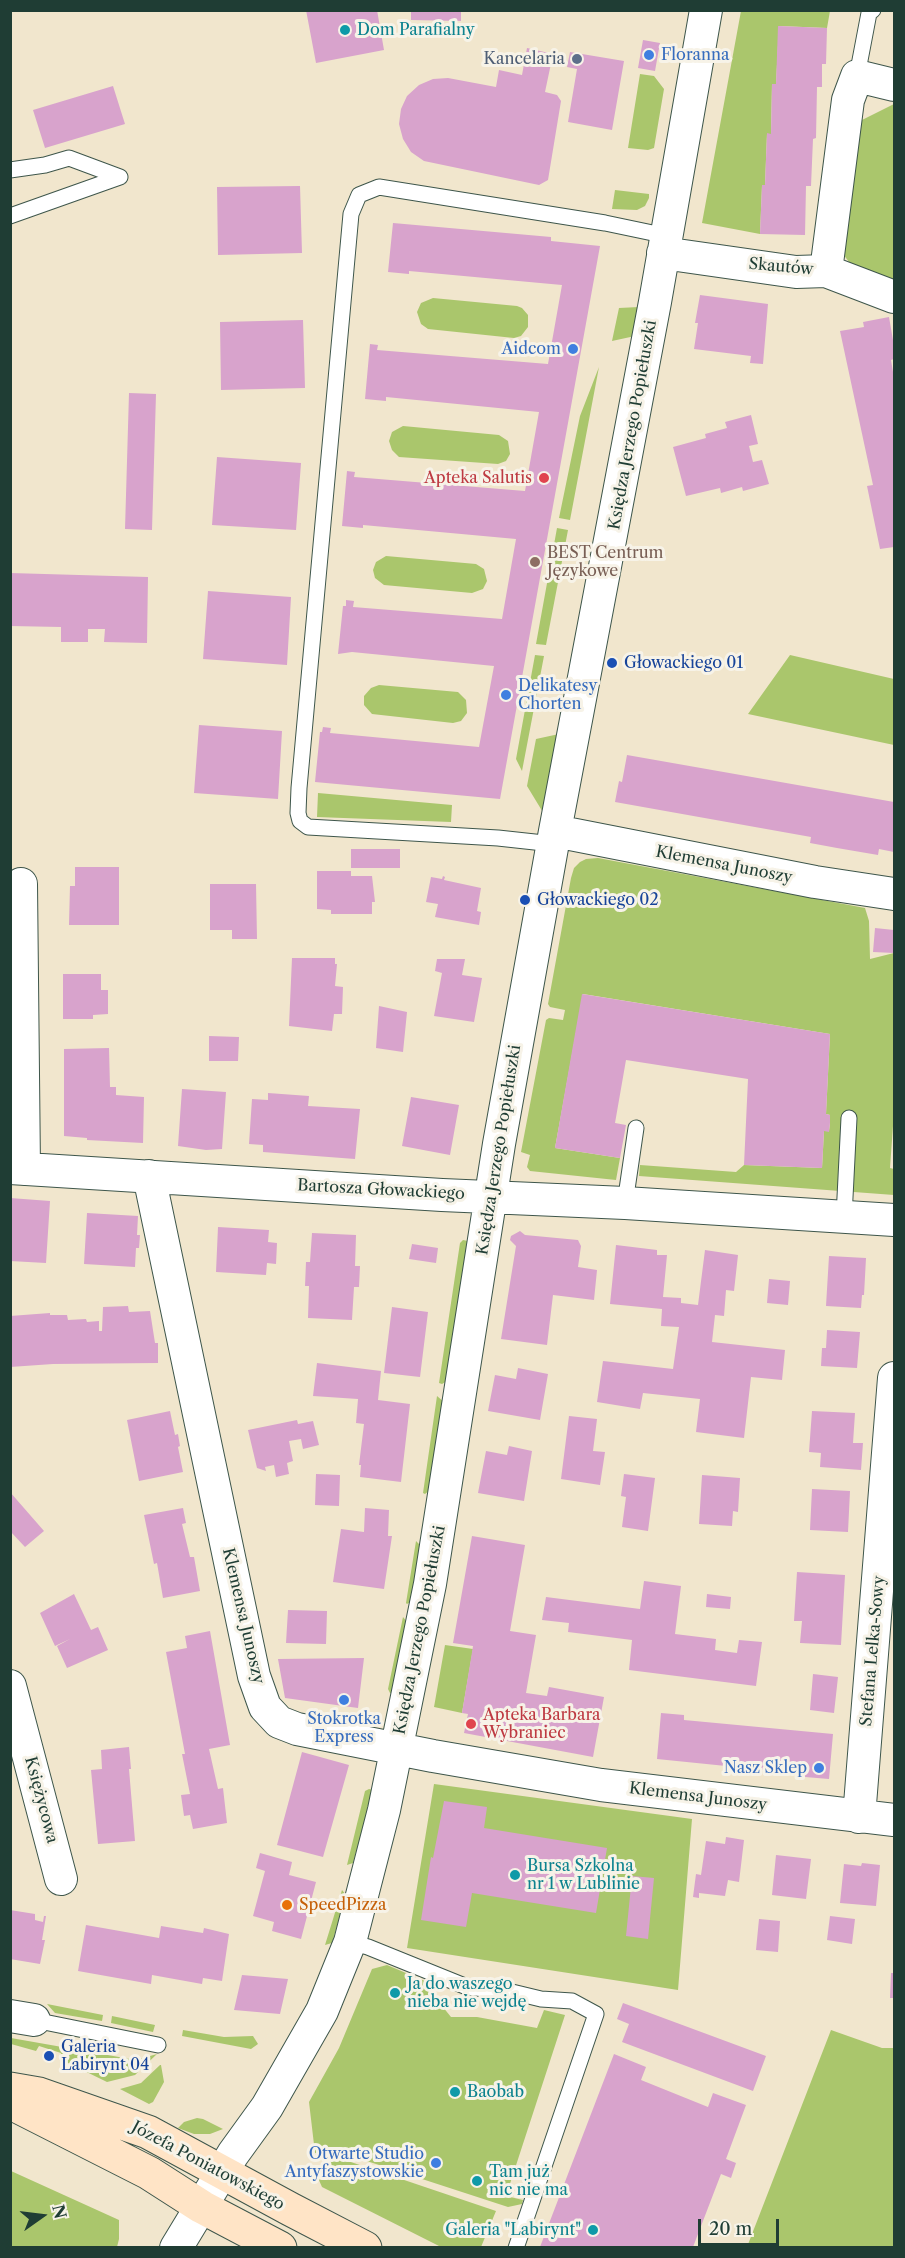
<!DOCTYPE html>
<html>
<head>
<meta charset="utf-8">
<style>
  body { margin:0 }
  #map { position:relative; width:905px; height:2258px; overflow:hidden; background:#f1e6cd; font-family:"Libre Caslon Text",serif }
  canvas { display:block }
  .frame { position:absolute; inset:0; border:12px solid #1f3d34; pointer-events:none }
  .north { position:absolute; left:12px; top:2186px; width:60px; height:60px; -webkit-text-stroke:4px #f7f3e8; paint-order:stroke; rotate:76deg; font-size:16px; font-weight:700; line-height:24px; text-align:center; color:#1f3d34 }
  .north::after { content:''; display:block; margin:auto; width:21px; height:27px; background:#1f3d34; clip-path:polygon(50% 0,100% 100%,50% 72%,0 100%) }
  .scale { position:absolute; left:698px; top:2219px; width:81px; height:27px; box-sizing:border-box; border:3px solid #1f3d34; border-top:0; padding-left:8px; font-size:18px; line-height:21px; white-space:nowrap; color:#1f3d34; -webkit-text-stroke:4px #f7f3e8; paint-order:stroke }
</style>
</head>
<body>
<div id="map">
<canvas width="905" height="2258"></canvas>
<div class="frame"></div>
<div class="north">N</div>
<div class="scale">20 m</div>
</div>
<script>
const ctx = document.querySelector('canvas').getContext('2d');
ctx.lineJoin = 'round';
function fill(path, color) {
  ctx.fillStyle = color;
  ctx.fill(path, 'evenodd');
}
function shape(rows) {
  const path = new Path2D();
  for (const r of rows) {
    path.moveTo(r[0], r[1]);
    for (let i = 2; i < r.length; i += 2) path.lineTo(r[i], r[i + 1]);
  }
  return path;
}
function strokePath(path, color, width, dash) {
  ctx.strokeStyle = color;
  ctx.lineWidth = width;
  ctx.lineCap = dash ? 'butt' : 'round';
  ctx.setLineDash(dash || []);
  ctx.stroke(path);
}
function write(font, color, halo, rows, align = 'center') {
  ctx.font = font + ' "Libre Caslon Text",serif';
  ctx.lineWidth = 6;
  ctx.setLineDash([]);
  ctx.textBaseline = 'middle';
  ctx.strokeStyle = halo;
  ctx.fillStyle = color;
  for (const [text, x, y, turn = 0] of rows) {
    ctx.save();
    ctx.translate(x, y);
    ctx.rotate((+turn || 0) * Math.PI / 180);
    ctx.textAlign = isNaN(turn) ? turn : align;
    if (halo) ctx.strokeText(text, 0, 0);
    ctx.fillText(text, 0, 0);
    ctx.restore();
  }
}
const green = shape([
  [741,11,830,11,827,28,779,26,776,84,772,84,771,134,767,134,765,185,762,186,760,234,702,223],
  [640,74,654,76,664,89,654,148,648,150,628,148],
  [894,104,894,288,855,270,843,254,852,125],
  [615,190,649,194,649,198,645,206,637,210,612,209],
  [433,298,517,306,522,308,528,315,528,327,521,336,514,338,428,329,421,324,417,312,421,303],
  [639,307,635,336,612,341,619,308],
  [599,367,570,520,559,518,580,416],
  [403,426,499,435,508,441,510,454,506,461,498,464,399,457,392,450,389,441,392,432],
  [557,528,568,530,546,645,536,644],
  [386,556,476,564,484,569,487,581,483,589,472,593,384,585,375,578,373,570,376,562],
  [535,655,544,656,522,771,516,759],
  [790,655,894,679,894,745,748,714],
  [379,685,458,692,466,700,467,713,461,721,453,723,372,714,364,705,364,696,371,688],
  [559,734,544,814,527,786,536,739],
  [318,793,452,805,451,822,317,817],
  [598,858,865,908,869,921,870,959,894,953,894,1112,890,1168,894,1169,894,1195,639,1176,640,1165,736,1172,744,1165,822,1168,824,1131,829,1131,830,1123,830,1115,826,1114,830,1034,583,994,555,1148,620,1158,616,1180,530,1171,527,1167,530,1155,521,1152,546,1020,549,1018,563,1020,565,1010,550,1007,548,1004,571,878,574,868,580,862,586,859],
  [463,1240,468,1241,447,1381,442,1384,439,1383,460,1243],
  [437,1396,444,1402,430,1490,425,1494,423,1493],
  [416,1541,422,1547,412,1601,407,1604,406,1603],
  [403,1617,407,1622,393,1694,390,1693,388,1689],
  [445,1645,473,1649,462,1713,434,1707],
  [434,1784,692,1819,678,1990,407,1948],
  [369,1789,373,1790,353,1863,347,1865,365,1791],
  [342,1890,346,1895,332,1943,325,1945],
  [387,1965,432,1984,434,1996,451,2017,477,2017,537,2028,544,2010,565,2015,506,2196,523,2200,522,2204,508,2207,333,2150,315,2153,309,2102,339,2048,372,1969],
  [47,2004,103,2015,102,2021,55,2013],
  [112,2016,155,2025,153,2032,111,2023],
  [183,2030,224,2037,253,2036,258,2044,251,2049,182,2036],
  [831,2030,882,2048,894,2048,894,2247,747,2247],
  [11,2038,136,2060,157,2054,135,2075,107,2082,60,2059,61,2053,39,2046,36,2051,11,2044],
  [160,2065,161,2065,164,2082,153,2102,149,2104,120,2089,141,2083],
  [197,2118,203,2119,223,2129,210,2134,194,2134,178,2128,184,2122],
  [339,2158,496,2211,481,2247,441,2247,322,2187,318,2178,324,2177,331,2161],
  [11,2171,119,2220,119,2239,117,2247,11,2247]
]);
const building = shape([
  [306,10,377,10,384,50,316,63],
  [411,10,461,10,461,21,411,20],
  [778,26,827,28,826,64,822,64,822,87,817,87,816,138,813,139,811,186,806,186,805,235,760,234,762,185,765,185,767,133,771,134,772,84,776,84],
  [643,40,660,43,655,71,638,68],
  [527,48,553,54,545,92,557,95,561,101,548,180,539,185,424,161,411,152,403,139,399,124,401,109,407,96,419,85,433,79,448,78,496,87,499,70,522,75],
  [570,52,624,61,612,130,568,122,577,69,567,67],
  [113,86,125,124,45,148,33,110],
  [300,186,302,253,218,255,217,187],
  [393,223,551,237,551,241,600,246,500,799,315,782,320,732,322,732,323,727,331,728,330,733,479,747,494,666,352,652,338,654,343,606,346,606,346,600,354,601,353,607,502,619,516,539,363,525,363,528,342,526,347,471,355,472,354,477,525,491,539,412,386,397,386,401,365,399,370,344,378,345,377,350,548,364,562,285,409,271,409,274,388,272],
  [700,295,768,304,763,364,750,363,751,356,694,349,698,323,695,323],
  [889,317,894,346,894,359,891,360,894,378,894,547,880,549,867,486,873,485,840,331,864,327,863,322],
  [303,320,305,388,221,390,220,322],
  [129,393,156,394,152,530,125,529],
  [751,415,758,444,749,446,753,462,762,460,769,484,743,491,742,487,721,493,720,488,686,496,673,447,706,438,705,434,727,428,725,422],
  [217,457,301,463,296,530,212,525],
  [10,573,148,577,147,643,104,642,105,629,88,629,88,642,61,642,61,627,10,626],
  [208,591,291,597,287,665,203,659],
  [199,725,282,731,278,799,194,793],
  [627,755,894,802,894,852,879,849,878,855,837,848,810,843,811,837,615,802,619,781,622,782],
  [351,849,400,849,400,868,351,868],
  [75,867,119,867,119,925,69,925,70,886,75,886],
  [317,871,351,871,351,876,372,876,375,902,372,902,372,914,331,914,331,910,317,909],
  [443,876,445,877,444,880,481,888,477,911,481,912,479,925,435,917,438,904,426,902,431,877,442,879],
  [210,884,256,884,257,939,232,939,232,930,210,930],
  [875,928,894,930,894,953,873,952],
  [292,958,335,958,335,964,337,964,335,986,343,987,342,1014,334,1014,332,1031,289,1026],
  [437,959,465,959,462,975,482,978,474,1022,434,1016,442,973,435,971],
  [63,974,101,974,101,990,108,990,108,1014,93,1015,93,1019,63,1019],
  [582,994,830,1034,826,1114,830,1115,830,1123,829,1132,824,1131,822,1168,744,1165,748,1079,626,1060,615,1123,626,1125,620,1158,555,1148],
  [379,1006,407,1012,403,1052,376,1048],
  [209,1036,239,1037,238,1061,209,1061],
  [109,1048,110,1087,116,1087,116,1095,144,1097,143,1143,87,1140,87,1138,64,1136,64,1049],
  [182,1089,226,1092,222,1149,206,1150,178,1146],
  [268,1093,309,1096,308,1106,360,1109,355,1159,263,1152,263,1145,249,1144,252,1099,268,1100],
  [411,1097,459,1105,450,1155,402,1146],
  [10,1198,50,1201,46,1263,10,1261],
  [87,1213,138,1216,137,1235,140,1235,139,1248,136,1248,135,1267,84,1264],
  [218,1227,269,1230,268,1242,277,1243,276,1264,267,1263,266,1275,216,1272],
  [520,1231,525,1235,578,1240,581,1246,578,1267,597,1270,594,1300,553,1295,547,1345,501,1339,516,1246,510,1240,511,1236],
  [312,1233,356,1235,355,1266,360,1266,359,1287,354,1287,352,1320,308,1318,309,1286,305,1286,306,1262,310,1262],
  [412,1244,438,1248,436,1263,409,1259],
  [616,1245,657,1250,657,1255,667,1255,663,1297,681,1298,681,1303,698,1305,705,1250,738,1255,734,1291,726,1290,724,1316,715,1315,712,1342,785,1350,782,1380,751,1377,744,1438,696,1432,700,1399,643,1393,640,1409,597,1402,603,1361,673,1369,679,1327,661,1326,662,1309,610,1304],
  [829,1256,866,1258,864,1295,862,1295,861,1308,826,1306],
  [769,1279,790,1281,788,1305,767,1303],
  [128,1306,129,1312,150,1311,155,1343,158,1343,158,1363,53,1364,10,1367,10,1316,50,1313,50,1315,67,1315,68,1320,86,1319,87,1322,99,1321,99,1331,102,1331,103,1307],
  [392,1307,428,1312,420,1377,384,1373],
  [827,1330,860,1332,857,1368,821,1366,822,1348,826,1348],
  [317,1363,381,1371,378,1400,410,1404,401,1482,360,1477,361,1465,359,1465,364,1424,356,1423,358,1399,313,1396],
  [518,1368,548,1374,540,1420,488,1411,495,1375,516,1379],
  [170,1411,175,1435,178,1434,180,1446,178,1447,183,1472,139,1481,127,1420],
  [812,1411,855,1413,853,1443,863,1443,861,1470,820,1467,821,1453,809,1452],
  [569,1416,597,1419,593,1451,605,1452,600,1485,561,1479],
  [297,1420,298,1424,313,1421,319,1445,303,1449,301,1439,289,1441,293,1461,287,1463,289,1474,276,1477,274,1465,265,1467,266,1471,257,1468,248,1430],
  [509,1446,532,1451,524,1501,478,1493,486,1451,507,1455],
  [316,1474,340,1475,339,1506,315,1505],
  [624,1474,655,1478,648,1531,622,1527,626,1497,621,1496],
  [702,1475,740,1478,738,1512,733,1511,732,1526,699,1524],
  [812,1489,850,1491,848,1532,810,1530],
  [10,1492,44,1531,25,1547,10,1531],
  [183,1508,186,1523,182,1524,190,1557,194,1557,200,1591,163,1598,157,1563,154,1564,144,1515],
  [365,1508,389,1510,388,1536,392,1536,384,1589,333,1582,341,1529,364,1532],
  [472,1536,525,1545,510,1631,536,1635,526,1693,547,1696,549,1687,604,1697,593,1757,464,1733,468,1714,462,1713,473,1646,453,1643],
  [797,1572,845,1575,841,1645,800,1643,802,1621,794,1621],
  [644,1581,681,1586,675,1634,716,1639,715,1650,737,1653,739,1640,762,1642,756,1686,629,1670,632,1640,568,1632,569,1623,542,1620,546,1597,640,1609],
  [74,1594,91,1630,98,1627,108,1650,67,1668,57,1646,70,1639,55,1646,40,1613],
  [707,1594,731,1597,730,1609,706,1607],
  [288,1610,327,1611,326,1644,286,1643],
  [210,1631,230,1745,209,1749,218,1789,223,1788,227,1823,193,1829,190,1815,184,1816,181,1795,190,1794,182,1754,185,1754,166,1652,187,1648,185,1636],
  [364,1658,358,1708,285,1698,278,1659],
  [813,1674,838,1677,834,1713,810,1710],
  [661,1713,684,1715,684,1720,833,1734,829,1779,805,1777,805,1774,657,1759],
  [129,1747,131,1769,129,1769,135,1841,98,1844,91,1770,102,1769,101,1750],
  [302,1752,349,1765,323,1857,277,1845],
  [444,1801,487,1807,484,1828,607,1848,596,1913,472,1893,466,1927,421,1920,431,1857,433,1858],
  [726,1837,744,1840,739,1882,728,1880,725,1896,699,1893,699,1898,693,1897,696,1874,701,1875,706,1841,725,1844],
  [260,1853,292,1862,289,1875,316,1882,301,1939,272,1931,274,1922,253,1916,265,1871,256,1868],
  [776,1855,811,1859,806,1899,772,1895],
  [862,1863,880,1865,876,1906,840,1903,844,1864,861,1866],
  [632,1876,654,1878,648,1939,626,1936],
  [10,1910,35,1914,35,1920,43,1922,44,1916,46,1916,42,1940,45,1940,40,1964,10,1959],
  [830,1916,855,1919,852,1944,827,1940],
  [759,1919,780,1921,778,1952,756,1950],
  [86,1925,159,1938,161,1926,203,1933,204,1928,229,1934,222,1981,203,1978,202,1984,152,1975,151,1984,78,1971],
  [891,1973,894,1973,894,1998,890,1998],
  [242,1975,288,1979,280,2014,234,2010],
  [623,2003,766,2056,753,2091,622,2042,629,2024,617,2019],
  [614,2054,646,2067,641,2080,708,2107,713,2093,746,2105,726,2159,736,2163,731,2178,721,2174,693,2247,540,2247]
]);
const lane = shape([
  [857,76,869,13,873,10],
  [10,170,45,165,69,158,120,177],
  [10,216,120,177],
  [553,844,498,838,308,827,300,821,298,813,299,788,351,214,359,195,379,187,605,223,667,236],
  [625,1203,636,1128],
  [844,1217,849,1118],
  [350,1942,368,1947,467,1987,512,1992,541,1999,572,2001,596,2014,516,2248],
  [34,2020,158,2045]
]);
const street = shape([
  [663,253,796,272,826,271,894,297],
  [826,271,848,100,857,76,894,85],
  [555,831,815,882,894,894],
  [21,884,24,1169],
  [10,1168,442,1195,625,1203,894,1220],
  [149,1176,254,1676,265,1707,279,1722,297,1729,433,1756,601,1785,894,1820],
  [10,1686,61,1879],
  [859,1817,894,1378],
  [10,2016,34,2020],
  [176,2248,233,2154,267,2107,322,2011,350,1942,384,1810,430,1584,499,1144,555,831,655,302,706,10]
]);
const secondary = shape([
  [10,2089,39,2094,148,2132,290,2209,365,2248],
  [10,2101,19,2107,149,2173,202,2207,280,2248]
]);
const markers = [
  [345,30,6,"#0f9aa8"],
  [649,55,6,"#3f7fe0"],
  [577,59,6,"#5c6f8a"],
  [573,349,6,"#3f7fe0"],
  [544,478,6,"#e0444e"],
  [535,562,6,"#8d6e63"],
  [612,663,6,"#1a4fb4"],
  [506,695,6,"#3f7fe0"],
  [525,900,6,"#1a4fb4"],
  [344,1700,6,"#3f7fe0"],
  [471,1724,6,"#e0444e"],
  [819,1768,6,"#3f7fe0"],
  [515,1875,6,"#0f9aa8"],
  [287,1905,6,"#e8710a"],
  [395,1993,6,"#0f9aa8"],
  [49,2056,6,"#1a4fb4"],
  [455,2092,6,"#0f9aa8"],
  [436,2163,6,"#3f7fe0"],
  [477,2181,6,"#0f9aa8"],
  [593,2230,6,"#0f9aa8"]
];
const cultureNames = [
  ["Dom Parafialny",357,30],
  ["Bursa Szkolna",527,1866],
  ["nr 1 w Lublinie",527,1884],
  ["Ja do waszego",407,1984],
  ["nieba nie wejdę",407,2002],
  ["Baobab",467,2092],
  ["Tam już",489,2172],
  ["nic nie ma",489,2190],
  ["Galeria \"Labirynt\"",581,2230,"right"]
];
const shopNames = [
  ["Floranna",661,55,"left"],
  ["Aidcom",561,349],
  ["Delikatesy",518,686,"left"],
  ["Chorten",518,704,"left"],
  ["Stokrotka",344,1719,"center"],
  ["Express",344,1737,"center"],
  ["Nasz Sklep",807,1768],
  ["Otwarte Studio",424,2154],
  ["Antyfaszystowskie",424,2172]
];
const serviceNames = [
  ["Kancelaria",565,59]
];
const streetNames = [
  ["Skautów",781,267,5],
  ["Księdza Jerzego Popiełuszki",633,425,-80],
  ["Klemensa Junoszy",724,865,11],
  ["Księdza Jerzego Popiełuszki",499,1150,-81],
  ["Bartosza Głowackiego",381,1190,3],
  ["Klemensa Junoszy",243,1616,77],
  ["Księdza Jerzego Popiełuszki",420,1630,-79],
  ["Stefana Lelka-Sowy",873,1651,-85],
  ["Klemensa Junoszy",698,1797,7],
  ["Księżycowa",41,1800,75],
  ["Józefa Poniatowskiego",208,2166,28]
];
const healthNames = [
  ["Apteka Salutis",532,478],
  ["Apteka Barbara",483,1715,"left"],
  ["Wybraniec",483,1733,"left"]
];
const educationNames = [
  ["BEST Centrum",547,553],
  ["Językowe",547,571]
];
const transitNames = [
  ["Głowackiego 01",624,663],
  ["Głowackiego 02",537,900],
  ["Galeria",61,2047],
  ["Labirynt 04",61,2065]
];
const foodNames = [
  ["SpeedPizza",299,1905]
];
fill(green, '#aac66c');
fill(building, '#d8a3cc');
strokePath(lane, '#3e564b', 17);
strokePath(street, '#3e564b', 34);
strokePath(secondary, '#3e564b', 35);
strokePath(lane, '#fff', 15);
strokePath(street, '#fff', 32);
strokePath(secondary, '#ffe4c6', 33);
for (const [x, y, r, color] of markers) {
  const dot = new Path2D();
  dot.arc(x, y, r, 0, 2 * Math.PI);
  ctx.fillStyle = color;
  ctx.fill(dot);
  strokePath(dot, '#f7f3e8', 2);
}
write('16px', '#0d838f', '#f7f3e8', cultureNames, 'left');
write('16px', '#366cbe', '#f7f3e8', shopNames, 'right');
write('16px', '#4e5e75', '#f7f3e8', serviceNames, 'right');
write('16px', '#1f3d34', '#f7f3e8', streetNames);
write('16px', '#be3a42', '#f7f3e8', healthNames, 'right');
write('16px', '#785e54', '#f7f3e8', educationNames, 'left');
write('16px', '#164399', '#f7f3e8', transitNames, 'left');
write('16px', '#c56008', '#f7f3e8', foodNames, 'left');
</script>
</body>
</html>
